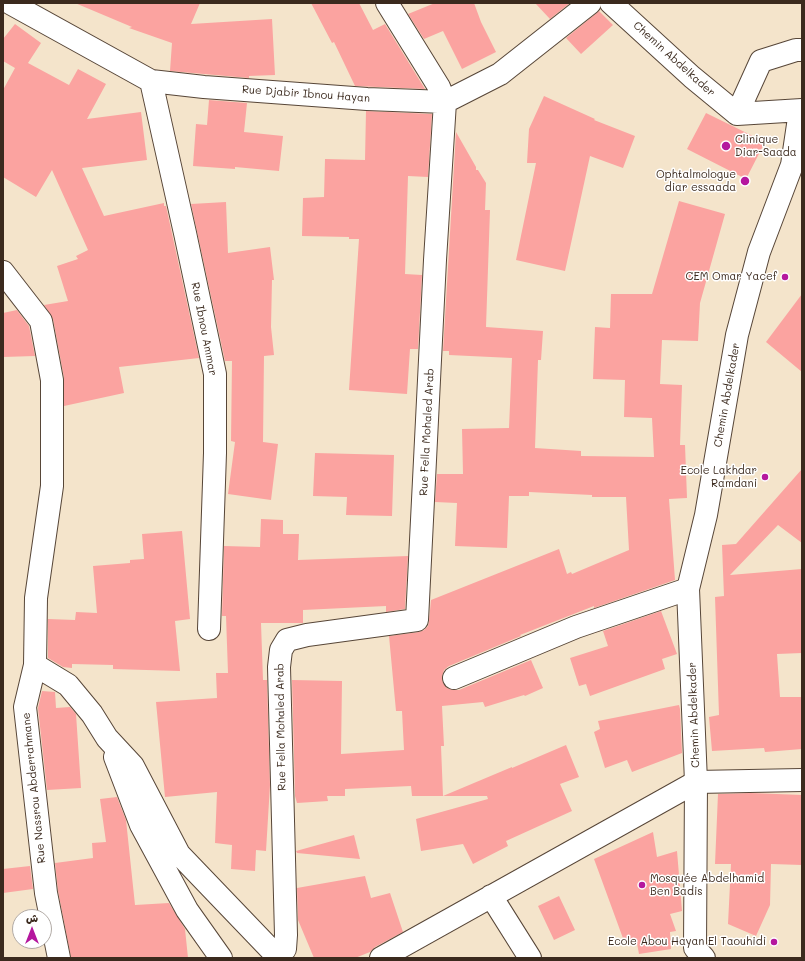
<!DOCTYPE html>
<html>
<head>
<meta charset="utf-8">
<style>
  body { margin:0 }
  #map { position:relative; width:805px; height:961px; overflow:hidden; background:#f4e4cb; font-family:Mali,"Playpen Sans Arabic",sans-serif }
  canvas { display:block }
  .frame { position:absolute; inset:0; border:4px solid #3b2a1e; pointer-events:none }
  .north { position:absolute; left:12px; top:909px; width:40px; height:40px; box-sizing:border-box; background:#fff; border:1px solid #b1aaa5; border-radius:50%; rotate:0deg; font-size:11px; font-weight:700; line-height:16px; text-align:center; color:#3b2a1e }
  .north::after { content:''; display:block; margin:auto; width:14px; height:18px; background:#b5179e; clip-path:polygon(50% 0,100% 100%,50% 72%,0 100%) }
</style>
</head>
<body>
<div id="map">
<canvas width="805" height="961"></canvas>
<div class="frame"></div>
<div class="north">ش</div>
</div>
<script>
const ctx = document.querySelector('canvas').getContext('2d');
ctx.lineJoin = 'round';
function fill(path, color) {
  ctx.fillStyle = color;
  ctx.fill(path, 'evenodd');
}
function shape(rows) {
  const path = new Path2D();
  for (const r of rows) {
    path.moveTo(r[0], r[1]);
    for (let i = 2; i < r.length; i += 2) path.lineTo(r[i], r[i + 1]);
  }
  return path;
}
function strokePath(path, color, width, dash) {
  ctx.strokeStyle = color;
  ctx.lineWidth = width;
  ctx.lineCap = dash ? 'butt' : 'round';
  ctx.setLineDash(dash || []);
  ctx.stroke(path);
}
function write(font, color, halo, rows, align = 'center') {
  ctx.font = font + ' Mali,sans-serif';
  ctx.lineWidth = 3;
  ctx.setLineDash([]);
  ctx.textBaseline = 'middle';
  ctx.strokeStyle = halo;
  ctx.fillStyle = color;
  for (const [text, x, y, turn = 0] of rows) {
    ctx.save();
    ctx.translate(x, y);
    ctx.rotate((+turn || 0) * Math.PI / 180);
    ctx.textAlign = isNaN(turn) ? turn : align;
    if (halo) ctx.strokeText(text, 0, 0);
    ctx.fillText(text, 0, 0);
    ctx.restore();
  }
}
const building = shape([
  [75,3,200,3,191,24,272,19,275,75,249,76,249,78,170,71,172,43,129,28,132,27],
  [311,3,359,3,373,30,385,24,425,89,355,86,334,42,332,43],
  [435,3,474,3,481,22,496,52,462,69,443,31,424,39,408,14],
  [535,3,570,3,550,19],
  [599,11,613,25,581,54,566,38],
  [15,24,41,43,28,63,69,85,78,69,106,84,87,119,141,112,147,160,82,168,104,216,164,203,164,206,166,206,199,358,119,367,124,393,64,406,64,378,53,319,44,305,68,301,57,266,78,259,76,256,88,250,52,170,36,197,3,177,3,90,15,68,3,61,3,39],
  [544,96,595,119,594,120,635,136,623,168,590,156,565,271,516,260,536,163,527,163,529,129],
  [209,100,247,103,244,132,283,136,279,171,235,167,235,169,193,166,196,124,207,125],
  [366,111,432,114,428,177,408,176,405,274,422,275,418,349,410,349,407,394,349,390,359,239,349,239,349,237,302,236,303,198,324,197,325,159,365,160],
  [706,113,765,142,746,179,687,149],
  [456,132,476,167,476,170,478,170,486,183,485,210,490,210,486,327,543,331,541,360,538,360,535,448,581,451,581,456,654,457,652,418,624,417,625,380,593,379,595,327,610,328,611,294,652,294,679,201,725,214,700,303,698,341,662,340,660,384,682,385,680,445,685,445,687,498,669,499,675,580,594,608,594,606,520,635,521,636,449,666,444,670,442,677,443,683,447,688,453,690,459,690,531,660,543,688,525,696,524,695,485,707,483,702,442,706,444,746,441,746,443,796,412,796,411,786,345,789,345,796,327,796,328,801,297,803,295,796,292,680,342,681,341,754,404,750,402,711,396,711,389,636,419,632,424,630,428,626,429,621,431,600,559,549,567,574,571,572,572,574,629,550,626,497,592,497,592,495,529,492,529,496,509,496,507,548,455,546,457,503,435,502,437,474,463,474,462,429,509,428,512,358,449,355,449,351,443,351],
  [226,202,228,253,270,247,274,280,272,280,271,327,274,355,264,356,263,442,278,444,271,500,228,494,235,442,231,441,232,361,225,361,191,204],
  [802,294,802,372,766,342],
  [17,310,29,326,35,356,3,357,3,313],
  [315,453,394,455,392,516,346,515,347,497,313,496],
  [802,469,802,543,778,525,730,575,802,569,802,653,777,654,780,697,802,697,802,749,765,752,764,748,712,751,709,717,719,715,715,597,724,596,722,545,736,544],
  [261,519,283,520,283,534,299,534,298,560,408,556,405,609,386,612,386,606,303,610,303,623,261,623,263,680,267,680,270,785,266,851,256,850,255,871,231,869,232,845,215,843,217,792,165,797,156,702,217,698,216,673,228,673,226,616,222,616,224,546,260,547],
  [182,531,190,619,175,621,180,671,113,669,113,665,72,664,72,668,63,667,48,658,48,619,75,620,76,612,97,613,93,566,130,563,130,560,144,559,142,534],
  [661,611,677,654,662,659,665,669,590,696,586,684,579,686,570,658,608,646,603,631],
  [42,691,55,692,56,708,70,707,76,714,81,788,47,790,38,708],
  [679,705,680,709,682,753,632,772,627,760,605,768,594,732,600,729,598,721],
  [566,745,579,777,560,784,572,811,506,841,508,846,473,864,463,844,421,851,416,819,488,799,487,796,443,796,512,767,512,768],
  [751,793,802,795,802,865,771,864,770,905,756,936,728,924,731,864,715,864,718,794],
  [117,797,126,820,135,905,169,903,185,929,188,958,71,958,58,891,55,863,93,858,92,843,106,842,100,799],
  [653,832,657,857,677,851,682,911,670,914,676,931,670,932,671,949,639,954,636,938,624,941,594,859],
  [354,835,360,859,297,853,296,851],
  [30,866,33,889,3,893,3,869],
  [365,876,371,898,390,893,403,932,375,947,370,952,355,958,314,958,298,920,297,888],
  [559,896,575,930,554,940,538,906]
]);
const minor = shape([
  [10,3,151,81,204,87,367,99,445,102,500,74,590,3],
  [151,81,185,233,215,374,215,453,209,629],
  [3,272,41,321,52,380,52,486,36,598,35,665,25,707,46,893,59,958],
  [35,665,68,685,92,714,107,738,133,766,179,854,273,952,285,949,286,935,279,667,281,650,287,640,307,635,417,620,435,260,445,102,439,87,387,3],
  [454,678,576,627,688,589],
  [115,757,141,825,187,910,221,958],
  [491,896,530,958],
  [381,958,696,782,802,780]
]);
const tertiary = shape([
  [611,3,692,77,737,114],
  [802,50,796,50,761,61,737,114,802,110],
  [704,958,695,948,696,782,688,589,706,515,737,335,759,252,792,165,800,111]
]);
const markers = [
  [726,146,5,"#b5179e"],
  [745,181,5,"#b5179e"],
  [785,277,4,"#b5179e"],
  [765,477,4,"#b5179e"],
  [642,885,4,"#b5179e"],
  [774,942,4,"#b5179e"]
];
const streetNames = [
  ["Chemin Abdelkader",674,59,42],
  ["Rue Djabir Ibnou Hayan",306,94,4],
  ["Rue Ibnou Ammar",204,329,79],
  ["Chemin Abdelkader",727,395,-80],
  ["Rue Fella Mohaled Arab",427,432,-87],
  ["Chemin Abdelkader",694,715,-92],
  ["Rue Fella Mohaled Arab",281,727,-91],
  ["Rue Nassrou Abderrahmane",34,788,-96]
];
const poiNames = [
  ["Clinique",735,140,"left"],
  ["Diar-Saada",735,153,"left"],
  ["Ophtalmologue",736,175],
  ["diar essaada",736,188],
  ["CEM Omar Yacef",777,277],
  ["Ecole Lakhdar",757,471],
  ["Ramdani",757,484],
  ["Mosquée Abdelhamid",650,879,"left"],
  ["Ben Badis",650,892,"left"],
  ["Ecole Abou Hayan El Taouhidi",766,942]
];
fill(building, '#fba3a0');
strokePath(minor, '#574638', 24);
strokePath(tertiary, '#574638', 24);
strokePath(minor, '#fff', 22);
strokePath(tertiary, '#fff', 22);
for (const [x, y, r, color] of markers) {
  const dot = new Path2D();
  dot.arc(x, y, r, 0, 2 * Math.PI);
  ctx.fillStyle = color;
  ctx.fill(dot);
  strokePath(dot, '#fff', 1.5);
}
write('11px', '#3b2a1e', '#fff', streetNames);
write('11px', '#3b2a1e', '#fff', poiNames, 'right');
</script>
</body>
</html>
